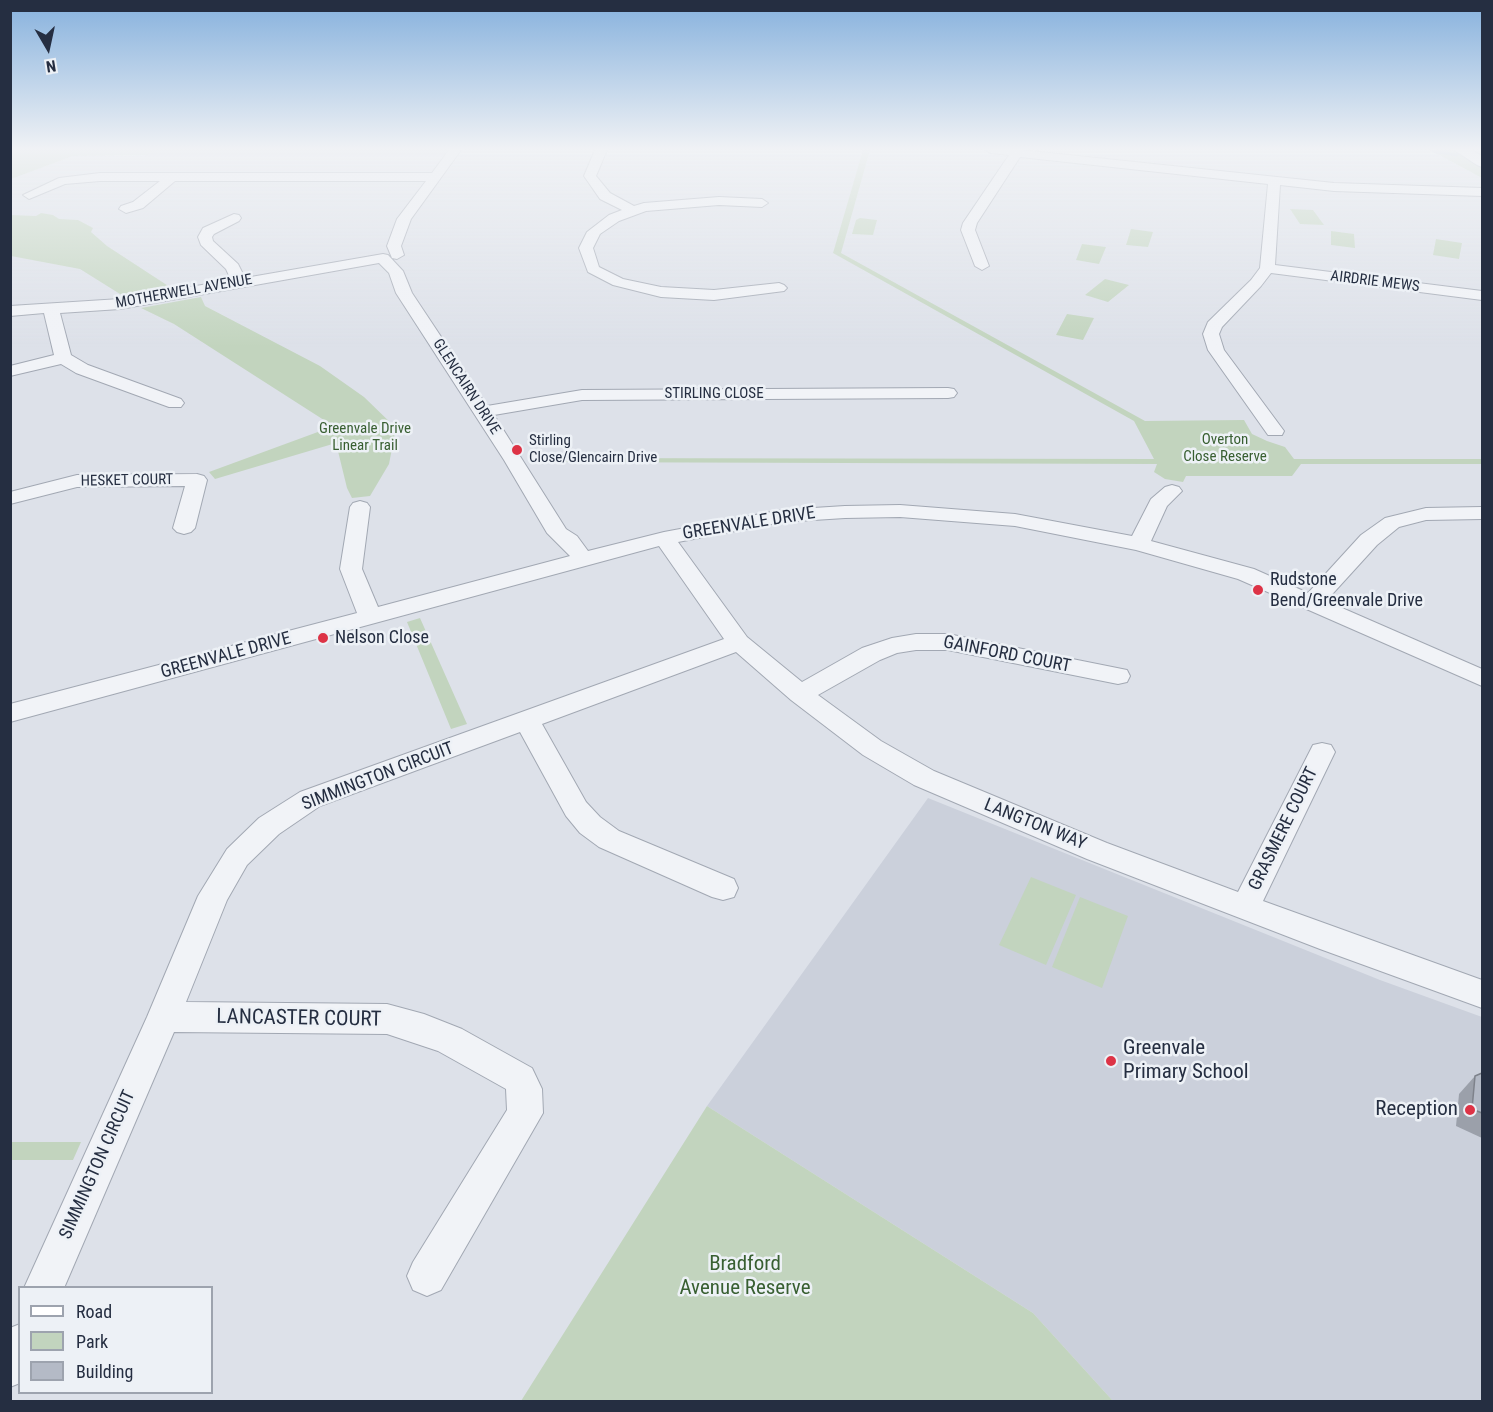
<!DOCTYPE html>
<html>
<head>
<meta charset="utf-8">
<style>
  body { margin:0 }
  #map { position:relative; width:1493px; height:1412px; overflow:hidden; background:#dde1e9; font-family:"Roboto Condensed",sans-serif }
  canvas { display:block }
  .frame { position:absolute; inset:0; border:12px solid #252e41; pointer-events:none }
  .legend { position:absolute; left:18px; top:1286px; width:195px; height:108px; box-sizing:border-box; background:#edf1f6; border:2px solid #9da3ae; margin:0; padding:8px 10px; list-style:none; font-size:18px; color:#252e41 }
  .legend li { display:flex; align-items:center; gap:12px; height:30px }
  .legend b { width:30px; border:2px solid #9da3ae }
  .north { position:absolute; left:18px; top:18px; width:60px; height:60px; -webkit-text-stroke:4px #edf1f6; paint-order:stroke; rotate:171deg; font-size:16px; font-weight:700; line-height:24px; text-align:center; color:#252e41 }
  .north::after { content:''; display:block; margin:auto; width:21px; height:27px; background:#252e41; clip-path:polygon(50% 0,100% 100%,50% 72%,0 100%) }
</style>
</head>
<body>
<div id="map">
<canvas width="1493" height="1412"></canvas>
<div class="frame"></div>
<ul class="legend">
<li><b style="height:8px;background:#fff"></b>Road</li>
<li><b style="height:16px;background:#c2d4be"></b>Park</li>
<li><b style="height:16px;background:#b4bac6"></b>Building</li>
</ul>
<div class="north">N</div>
</div>
<script>
const ctx = document.querySelector('canvas').getContext('2d');
ctx.lineJoin = 'round';
function fill(path, color) {
  ctx.fillStyle = color;
  ctx.fill(path, 'evenodd');
}
function shape(rows) {
  const path = new Path2D();
  for (const r of rows) {
    path.moveTo(r[0], r[1]);
    for (let i = 2; i < r.length; i += 2) path.lineTo(r[i], r[i + 1]);
  }
  return path;
}
function strokePath(path, color, width, dash) {
  ctx.strokeStyle = color;
  ctx.lineWidth = width;
  ctx.lineCap = dash ? 'butt' : 'round';
  ctx.setLineDash(dash || []);
  ctx.stroke(path);
}
function write(font, color, halo, rows, align = 'center') {
  ctx.font = font + ' "Roboto Condensed",sans-serif';
  ctx.lineWidth = 5;
  ctx.setLineDash([]);
  ctx.textBaseline = 'middle';
  ctx.strokeStyle = halo;
  ctx.fillStyle = color;
  for (const [text, x, y, turn = 0] of rows) {
    ctx.save();
    ctx.translate(x, y);
    ctx.rotate((+turn || 0) * Math.PI / 180);
    ctx.textAlign = isNaN(turn) ? turn : align;
    if (halo) ctx.strokeText(text, 0, 0);
    ctx.fillText(text, 0, 0);
    ctx.restore();
  }
}
const built = shape([
  [155,150,449,150,445,155,147,155],
  [928,798,1380,980,1482,1017,1482,1401,1113,1401,1033,1313,707,1106]
]);
const green = shape([
  [10,150,155,150,147,155,73,156,11,179],
  [863,150,870,150,841,253,1145,421,1244,420,1252,434,1267,441,1285,447,1294,459,1482,459,1482,464,1301,464,1292,476,1186,476,1183,482,1165,479,1154,472,1157,464,533,462,531,458,1154,459,1134,421,833,253],
  [1430,150,1456,150,1482,166,1482,178],
  [1290,209,1313,210,1324,225,1300,224],
  [41,213,53,215,59,219,78,220,93,228,91,232,107,246,176,291,128,299,80,269,11,256,11,215,36,216],
  [860,218,877,220,873,235,852,234,856,220],
  [1131,229,1153,232,1148,247,1126,245],
  [1331,231,1354,234,1355,248,1331,245],
  [1436,239,1462,243,1459,259,1433,255],
  [1082,244,1106,247,1099,264,1076,260],
  [1105,279,1129,285,1108,302,1085,295],
  [201,297,205,306,320,366,364,397,396,428,389,464,370,496,352,498,347,488,336,443,215,479,209,472,326,429,327,422,174,324,141,308],
  [1067,314,1094,318,1083,340,1056,335],
  [420,618,467,724,451,729,407,622],
  [1031,877,1076,895,1046,965,999,945],
  [1080,897,1128,916,1102,988,1052,967],
  [707,1106,1033,1313,1113,1401,521,1401],
  [10,1142,81,1142,73,1160,11,1160]
]);
const stream = shape([
  [1433,151,1457,155]
]);
const minor = shape([
  [449,150,461,150,411,219,401,246,404,255,397,259,392,258,387,246,397,219,426,181,175,181,143,208,126,213,119,209,121,206,133,202,160,181,100,181,65,184,29,199,23,195,59,178,100,173,432,173,449,150],
  [595,150,607,150,596,176,610,193,634,206,644,203,719,197,762,199,768,203,762,207,719,205,646,211,619,221,600,234,593,248,599,267,623,279,661,287,714,290,779,283,784,285,787,288,784,291,714,300,661,297,613,285,588,272,579,248,587,232,609,215,622,210,600,199,584,176,595,150],
  [985,150,1021,150,1334,183,1482,188,1482,196,1334,191,1280,185,1275,265,1482,291,1482,300,1271,273,1261,286,1222,327,1219,334,1224,350,1284,431,1282,435,1268,435,1208,350,1203,334,1208,322,1251,280,1260,268,1268,184,1020,157,977,223,975,230,989,266,982,270,975,266,961,230,963,223,1009,155,991,153,985,150],
  [234,214,239,215,241,218,239,221,214,234,212,237,213,241,238,264,245,278,383,254,388,255,403,271,412,293,487,406,582,390,948,388,954,389,957,393,954,397,948,398,582,400,494,415,566,529,577,536,588,551,664,532,782,510,845,506,900,505,1015,514,1132,536,1151,499,1165,487,1172,485,1179,487,1182,491,1167,506,1151,541,1254,569,1308,593,1361,535,1385,518,1426,508,1482,507,1482,519,1426,520,1399,527,1377,545,1326,601,1482,669,1482,686,1238,579,1136,550,1015,526,900,517,845,518,782,522,678,542,747,637,802,682,862,648,892,638,916,634,948,634,1127,670,1130,676,1127,682,1118,684,948,650,916,650,897,653,880,660,818,695,881,741,934,771,1107,843,1238,892,1313,745,1322,743,1331,745,1335,752,1263,901,1482,980,1482,1008,1320,949,1087,859,914,785,863,755,791,700,736,652,542,724,586,802,600,817,619,831,734,879,738,888,734,897,723,900,712,897,599,847,580,833,566,816,520,732,320,806,279,834,247,865,227,900,186,1002,387,1004,424,1014,462,1029,532,1068,542,1089,543,1113,441,1290,427,1296,413,1290,407,1276,413,1262,507,1110,506,1089,438,1051,387,1034,174,1032,64,1288,24,1288,147,1017,198,896,227,849,259,818,300,792,724,639,659,546,10,722,10,704,357,613,340,569,350,507,353,503,360,501,367,503,370,507,362,569,378,607,570,556,547,533,504,460,396,293,389,273,379,263,120,309,60,313,71,355,88,365,181,399,184,403,181,407,169,407,76,373,61,364,10,376,10,366,54,355,44,313,10,316,10,306,120,299,231,280,226,269,201,245,198,237,203,228,234,214],
  [197,474,204,476,207,480,195,528,191,532,184,534,177,532,173,528,185,486,77,487,10,504,10,492,77,475,197,474],
  [20,1324,20,1383,10,1387,10,1328,20,1324]
]);
const major = shape([
  [1454,150,1472,150,1482,156,1482,167,1477,165,1454,150]
]);
const wall = shape([
  [1482,1073,1482,1138,1456,1126,1459,1094,1475,1076]
]);
const building = shape([
  [1482,1073,1482,1113,1472,1109,1475,1076,1482,1073]
]);
const markers = [
  [517,450,6,"#dd3346"],
  [1258,590,6,"#dd3346"],
  [323,638,6,"#dd3346"],
  [1111,1061,6,"#dd3346"],
  [1470,1110,6,"#dd3346"]
];
const farStreetnames = [
  ["AIRDRIE MEWS",1375,282,7],
  ["MOTHERWELL AVENUE",184,292,-10],
  ["GLENCAIRN DRIVE",466,387,57],
  ["STIRLING CLOSE",714,394],
  ["HESKET COURT",127,481,-1]
];
const farParknames = [
  ["Greenvale Drive",365,429],
  ["Linear Trail",365,446],
  ["Overton",1225,440],
  ["Close Reserve",1225,457]
];
const farPoinames = [
  ["Stirling",529,441],
  ["Close/Glencairn Drive",529,458]
];
const streetNames = [
  ["GREENVALE DRIVE",749,524,-9],
  ["GAINFORD COURT",1007,655,11],
  ["GREENVALE DRIVE",226,656,-15],
  ["SIMMINGTON CIRCUIT",378,777,-21],
  ["LANGTON WAY",1035,825,22],
  ["GRASMERE COURT",1284,829,-64],
  ["SIMMINGTON CIRCUIT",98,1165,-66]
];
const poiNames = [
  ["Rudstone",1270,580],
  ["Bend/Greenvale Drive",1270,601],
  ["Nelson Close",335,638]
];
const nearStreetnames = [
  ["LANCASTER COURT",299,1019,1]
];
const nearPoinames = [
  ["Greenvale",1123,1049],
  ["Primary School",1123,1073],
  ["Reception",1458,1110,"right"]
];
const nearParknames = [
  ["Bradford",745,1265],
  ["Avenue Reserve",745,1289]
];
fill(built, '#cbd0db');
fill(green, '#c2d4be');
strokePath(stream, '#94adcd', 3);
strokePath(minor, '#a2a8b3', 2);
strokePath(major, '#9ba5b6', 2);
fill(minor, '#f1f3f7');
fill(major, '#fff');
fill(wall, '#9ba0aa');
fill(building, '#b4bac6');
strokePath(building, '#7e828b', 1.5);
const sky = ctx.createLinearGradient(0, 0, 0, 347);
sky.addColorStop(0, '#86b1dd');
sky.addColorStop(0.43, '#f0f2f5');
sky.addColorStop(1, '#f0f2f500');
ctx.fillStyle = sky;
ctx.fillRect(0, 0, 1493, 347);
for (const [x, y, r, color] of markers) {
  const dot = new Path2D();
  dot.arc(x, y, r, 0, 2 * Math.PI);
  ctx.fillStyle = color;
  ctx.fill(dot);
  strokePath(dot, '#edf1f6', 2);
}
write('15px', '#252e41', '#edf1f6', farStreetnames);
write('15px', '#385f31', '#edf1f6', farParknames);
write('15px', '#252e41', '#edf1f6', farPoinames, 'left');
write('18px', '#252e41', '#edf1f6', streetNames);
write('18px', '#252e41', '#edf1f6', poiNames, 'left');
write('21px', '#252e41', '#edf1f6', nearStreetnames);
write('21px', '#252e41', '#edf1f6', nearPoinames, 'left');
write('21px', '#385f31', '#edf1f6', nearParknames);
</script>
</body>
</html>
